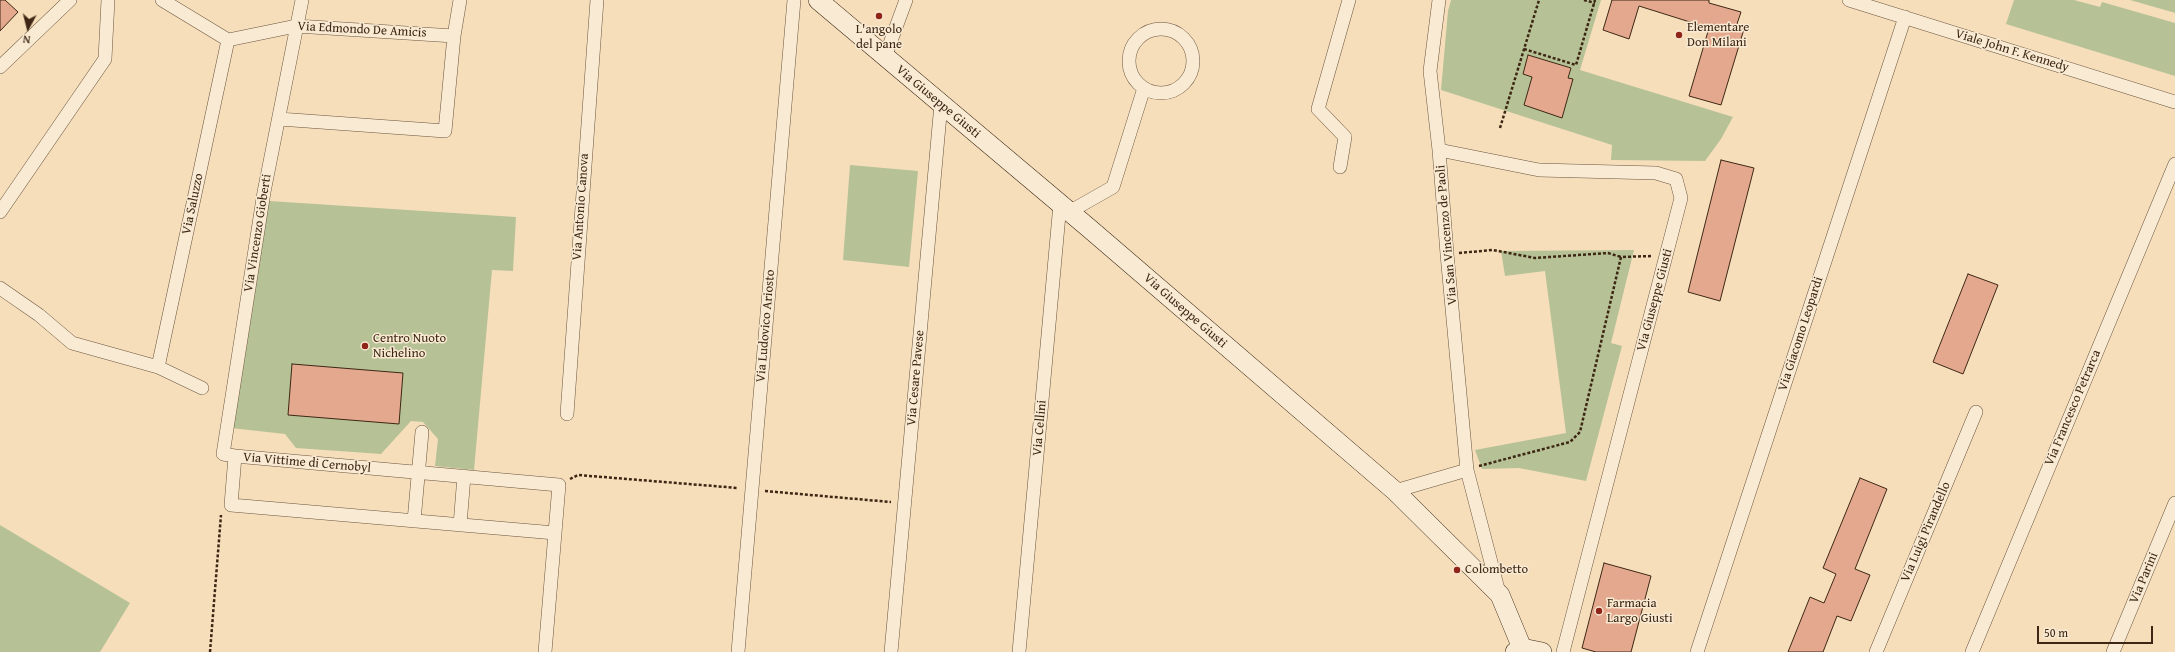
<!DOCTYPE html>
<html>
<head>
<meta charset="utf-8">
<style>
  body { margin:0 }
  #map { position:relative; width:2175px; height:652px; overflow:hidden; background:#f6debb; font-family:"Gentium Book Plus",serif }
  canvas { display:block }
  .north { position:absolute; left:8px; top:8px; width:40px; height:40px; -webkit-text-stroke:3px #f9ead3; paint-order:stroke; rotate:187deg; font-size:11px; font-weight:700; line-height:16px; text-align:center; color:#3d2714 }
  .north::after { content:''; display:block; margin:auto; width:14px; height:18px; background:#3d2714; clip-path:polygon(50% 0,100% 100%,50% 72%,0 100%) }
  .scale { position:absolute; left:2037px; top:626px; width:116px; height:18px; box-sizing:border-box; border:2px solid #3d2714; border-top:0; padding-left:5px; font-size:12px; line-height:14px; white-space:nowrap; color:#3d2714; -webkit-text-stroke:3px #f9ead3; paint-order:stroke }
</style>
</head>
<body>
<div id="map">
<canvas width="2175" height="652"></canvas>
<div class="north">N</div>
<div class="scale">50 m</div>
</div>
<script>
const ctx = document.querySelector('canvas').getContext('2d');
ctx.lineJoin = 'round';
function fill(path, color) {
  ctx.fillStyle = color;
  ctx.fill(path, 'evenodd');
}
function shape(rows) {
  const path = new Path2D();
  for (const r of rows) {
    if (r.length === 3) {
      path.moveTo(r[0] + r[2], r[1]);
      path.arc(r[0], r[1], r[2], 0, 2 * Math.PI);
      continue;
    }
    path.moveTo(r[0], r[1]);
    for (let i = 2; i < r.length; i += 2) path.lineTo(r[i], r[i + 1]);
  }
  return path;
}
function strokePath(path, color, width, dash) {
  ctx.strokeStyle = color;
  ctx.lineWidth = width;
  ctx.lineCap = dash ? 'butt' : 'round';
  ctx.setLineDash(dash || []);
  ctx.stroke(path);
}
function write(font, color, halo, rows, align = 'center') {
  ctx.font = font + ' "Gentium Book Plus",serif';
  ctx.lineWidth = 3;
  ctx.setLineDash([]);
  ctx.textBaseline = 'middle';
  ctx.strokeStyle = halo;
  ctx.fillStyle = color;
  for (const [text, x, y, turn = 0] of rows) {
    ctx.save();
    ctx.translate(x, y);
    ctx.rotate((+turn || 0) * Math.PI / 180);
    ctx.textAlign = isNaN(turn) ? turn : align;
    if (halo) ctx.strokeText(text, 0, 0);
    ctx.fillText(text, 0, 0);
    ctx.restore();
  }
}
const green = shape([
  [1451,0,1601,0,1580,70,1733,117,1721,139,1705,161,1611,160,1612,145,1441,90,1448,11],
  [2014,0,2074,0,2100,7,2102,2,2175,23,2175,76,2006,24],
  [2130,0,2175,0,2175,13,2172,12],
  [850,165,918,171,909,267,843,260],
  [269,201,516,217,513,271,492,270,474,470,435,466,438,439,423,422,411,421,381,454,296,448,285,434,231,428],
  [1634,250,1611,343,1622,346,1586,481,1519,468,1482,469,1475,450,1566,433,1545,271,1505,276,1501,251],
  [0,525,130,603,100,652,0,652]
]);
const building = shape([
  [0,0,5,0,18,12,0,31,0,0],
  [1612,0,1709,0,1709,3,1741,12,1736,27,1744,29,1721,105,1689,96,1709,28,1639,6,1629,39,1603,30,1612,0],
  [1528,55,1571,68,1568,78,1573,79,1562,118,1524,105,1532,77,1523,74,1528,55],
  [1721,160,1754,168,1720,301,1688,292,1721,160],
  [1968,274,1998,285,1963,374,1933,362,1968,274],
  [292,364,403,373,399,424,288,415,292,364],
  [1860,478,1887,489,1855,569,1870,575,1851,621,1837,616,1823,652,1788,652,1810,597,1824,603,1836,574,1823,568,1860,478],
  [1604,563,1651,576,1631,652,1596,652,1582,648,1604,563]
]);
const path = shape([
  [1584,0,1595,3],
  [1524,49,1576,65,1595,0],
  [1500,128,1539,0],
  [1459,253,1493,250,1535,258,1608,253,1621,257],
  [1479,466,1570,442,1580,432,1621,257,1652,256],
  [570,479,578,475,738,488],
  [765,491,891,502],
  [210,652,221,515]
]);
const street = shape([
  [162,0,228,40,296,26,454,36],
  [1439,0,1430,71,1439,150,1447,254,1467,470,1499,593],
  [1849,0,2175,102],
  [1161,61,32],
  [885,57,906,0],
  [0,67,70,0],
  [279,119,445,131,454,36,460,0],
  [1439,150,1539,170,1656,173,1676,179,1681,198,1563,652],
  [1340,167,1345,137,1318,109,1349,0],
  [0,212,105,59,108,0],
  [1069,212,1113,187,1144,88],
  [0,288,39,315,72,343,158,367,202,388],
  [158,367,228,40],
  [567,414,597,0],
  [235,456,559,485,555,533,231,505,235,456],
  [235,456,223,454,264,192,302,0],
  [1395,491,1467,470],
  [414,521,422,432],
  [460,525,464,476],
  [545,652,555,533],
  [738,652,794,0],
  [891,652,941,104],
  [1019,652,1060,204],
  [1697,652,1905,17],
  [1876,652,1976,412],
  [1972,652,2175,164],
  [2113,652,2175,503]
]);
const secondary = shape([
  [818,0,1090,229,1395,491,1500,595,1522,648],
  [1515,652,1522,648,1542,652]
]);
const markers = [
  [879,16,4,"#8f2418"],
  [1679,35,4,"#8f2418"],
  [365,346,4,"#8f2418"],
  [1457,570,4,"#8f2418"],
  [1599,611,4,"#8f2418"]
];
const poiNames = [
  ["Elementare",1687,28],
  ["Don Milani",1687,43],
  ["L'angolo",879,30,"center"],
  ["del pane",879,45,"center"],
  ["Centro Nuoto",373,339],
  ["Nichelino",373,354],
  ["Colombetto",1465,570],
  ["Farmacia",1607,604],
  ["Largo Giusti",1607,619]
];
const streetNames = [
  ["Via Edmondo De Amicis",362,30,3],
  ["Viale John F. Kennedy",2012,51,17],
  ["Via Giuseppe Giusti",938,102,40],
  ["Via Saluzzo",193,204,-78],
  ["Via Antonio Canova",581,207,-86],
  ["Via Vincenzo Gioberti",258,233,-81],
  ["Via San Vincenzo de Paoli",1447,235,-95],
  ["Via Giuseppe Giusti",1655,300,-75],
  ["Via Giuseppe Giusti",1185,311,41],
  ["Via Ludovico Ariosto",766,326,-85],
  ["Via Giacomo Leopardi",1801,334,-72],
  ["Via Cesare Pavese",916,378,-85],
  ["Via Francesco Petrarca",2073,408,-67],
  ["Via Cellini",1040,428,-85],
  ["Via Vittime di Cernobyl",307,463,5],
  ["Via Luigi Pirandello",1926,532,-67],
  ["Via Parini",2144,578,-67]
];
fill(green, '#b6c296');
fill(building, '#e3a88d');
strokePath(building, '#3d2714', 1);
strokePath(street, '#6b553e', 14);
strokePath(secondary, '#3d2714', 20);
strokePath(path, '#3d2714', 2.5, [3, 2]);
strokePath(street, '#f9ead3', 13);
strokePath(secondary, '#f9ead3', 19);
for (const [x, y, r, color] of markers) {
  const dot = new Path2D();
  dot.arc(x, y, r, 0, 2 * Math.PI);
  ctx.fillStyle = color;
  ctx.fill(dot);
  strokePath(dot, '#f9ead3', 1.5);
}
write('13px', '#3d2714', '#f9ead3', poiNames, 'left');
write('13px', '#3d2714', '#f9ead3', streetNames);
</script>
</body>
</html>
